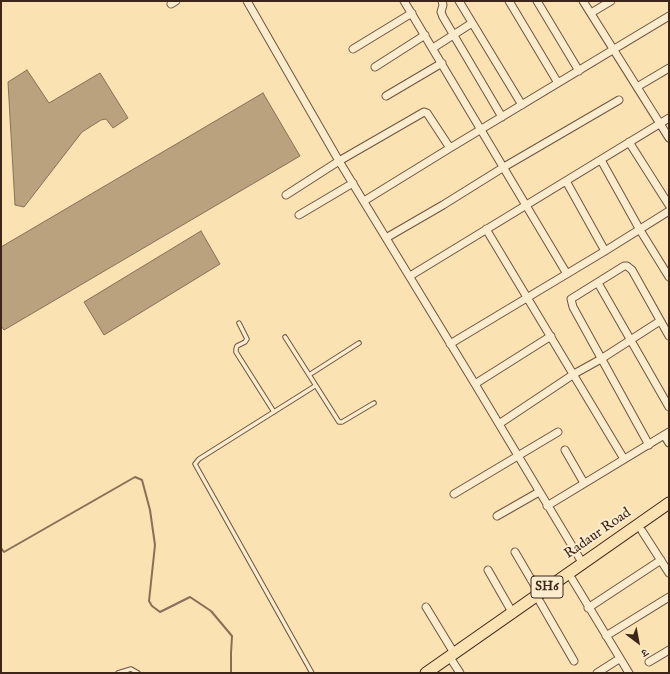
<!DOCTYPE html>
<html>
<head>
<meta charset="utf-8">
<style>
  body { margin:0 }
  #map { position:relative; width:670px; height:674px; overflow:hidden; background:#fae2b3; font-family:"IM FELL English","Noto Serif Devanagari",serif }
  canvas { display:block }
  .frame { position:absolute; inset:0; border:2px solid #3e2519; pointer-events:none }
  .north { position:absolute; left:618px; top:622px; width:40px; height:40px; -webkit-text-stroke:3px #fcecce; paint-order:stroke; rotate:148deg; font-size:11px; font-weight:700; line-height:16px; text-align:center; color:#3e2519 }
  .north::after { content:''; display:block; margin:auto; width:14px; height:18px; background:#3e2519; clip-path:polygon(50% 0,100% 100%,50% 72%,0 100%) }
</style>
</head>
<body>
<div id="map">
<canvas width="670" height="674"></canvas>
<div class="frame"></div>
<div class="north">उ</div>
</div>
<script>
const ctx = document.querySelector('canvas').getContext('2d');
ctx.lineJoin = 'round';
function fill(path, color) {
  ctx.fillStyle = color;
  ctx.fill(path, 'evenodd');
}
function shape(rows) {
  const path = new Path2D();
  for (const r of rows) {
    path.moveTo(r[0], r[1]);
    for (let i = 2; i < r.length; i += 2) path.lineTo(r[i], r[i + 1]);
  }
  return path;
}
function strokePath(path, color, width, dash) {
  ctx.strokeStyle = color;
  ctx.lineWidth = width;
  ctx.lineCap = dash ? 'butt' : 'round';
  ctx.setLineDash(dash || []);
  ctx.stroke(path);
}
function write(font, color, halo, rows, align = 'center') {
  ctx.font = font + ' "IM FELL English",serif';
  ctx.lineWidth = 4;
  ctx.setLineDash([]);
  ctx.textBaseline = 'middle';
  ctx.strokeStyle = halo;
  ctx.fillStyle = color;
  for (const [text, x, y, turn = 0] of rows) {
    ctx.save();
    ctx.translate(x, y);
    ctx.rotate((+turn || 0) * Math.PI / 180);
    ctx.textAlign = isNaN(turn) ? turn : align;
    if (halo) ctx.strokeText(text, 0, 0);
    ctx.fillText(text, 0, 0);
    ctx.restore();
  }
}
const water = shape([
  [27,70,49,103,100,73,128,118,113,128,106,119,101,120,82,132,24,207,15,205,8,82,27,70],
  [263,93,300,156,4,330,1,326,1,247,263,93],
  [201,231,220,264,104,335,84,302,201,231]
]);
const stream = shape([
  [1,548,4,552,135,477,142,480,150,510,155,545,149,601,152,606,160,612,190,597,211,611,232,636,231,653,231,673]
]);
const service = shape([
  [239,323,247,339,245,342,237,346,236,349,236,352,274,412],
  [285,337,339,422,342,422,374,403],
  [309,375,359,343],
  [118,673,131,669,138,673],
  [312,673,195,464,199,459,315,386]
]);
const minor = shape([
  [247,1,339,161,475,384,583,564],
  [404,1,567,274],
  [442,1,443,5,441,12,443,17,502,117],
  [459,1,522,105],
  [509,1,558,83],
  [537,1,579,71],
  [583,1,669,138],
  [171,4,176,1],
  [591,13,611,1],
  [433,48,472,23],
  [353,49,412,13],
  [375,67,425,35],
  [637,87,669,68],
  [386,96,442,63],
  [629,142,669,205],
  [601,160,640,230,669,277],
  [566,181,605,251],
  [286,195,339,161,424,112,427,113,450,148],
  [364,201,450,148,669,16],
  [299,215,353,183],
  [486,229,624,459],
  [386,238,443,205,504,167,619,100],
  [410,276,669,118],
  [598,283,669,407],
  [450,344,605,251,669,211],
  [475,384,551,336],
  [499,424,574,374,601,359,660,321],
  [664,435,669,443],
  [649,445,573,307,571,299,624,266,627,266,632,270,669,336],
  [565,450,584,483],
  [454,494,558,432],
  [547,506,669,432],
  [497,516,539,492],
  [642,531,669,573],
  [515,552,539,593],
  [488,570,512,612],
  [572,579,629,673],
  [540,602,574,661],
  [426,607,454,653],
  [588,608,661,560],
  [606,636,669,597],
  [449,656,460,673],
  [649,662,669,650],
  [597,673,619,659]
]);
const primary = shape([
  [426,673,669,503]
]);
const shields = [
  [547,587,32]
];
const shieldNames = [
  ["SH6",547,587]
];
const streetNames = [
  ["Radaur Road",598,534,-35]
];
fill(water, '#baa27f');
strokePath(water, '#887056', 1);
strokePath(stream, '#887056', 2);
strokePath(service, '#6d5440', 5.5);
strokePath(minor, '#6d5440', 9);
strokePath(primary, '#3e2519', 13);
strokePath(service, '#fcecce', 3.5);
strokePath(minor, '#fcecce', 7);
strokePath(primary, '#fae2b3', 11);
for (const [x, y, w] of shields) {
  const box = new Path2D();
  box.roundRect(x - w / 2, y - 11, w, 22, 3);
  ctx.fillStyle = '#fcecce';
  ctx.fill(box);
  strokePath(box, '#3e2519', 1);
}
write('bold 13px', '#3e2519', null, shieldNames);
write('14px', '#3e2519', '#fcecce', streetNames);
</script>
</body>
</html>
